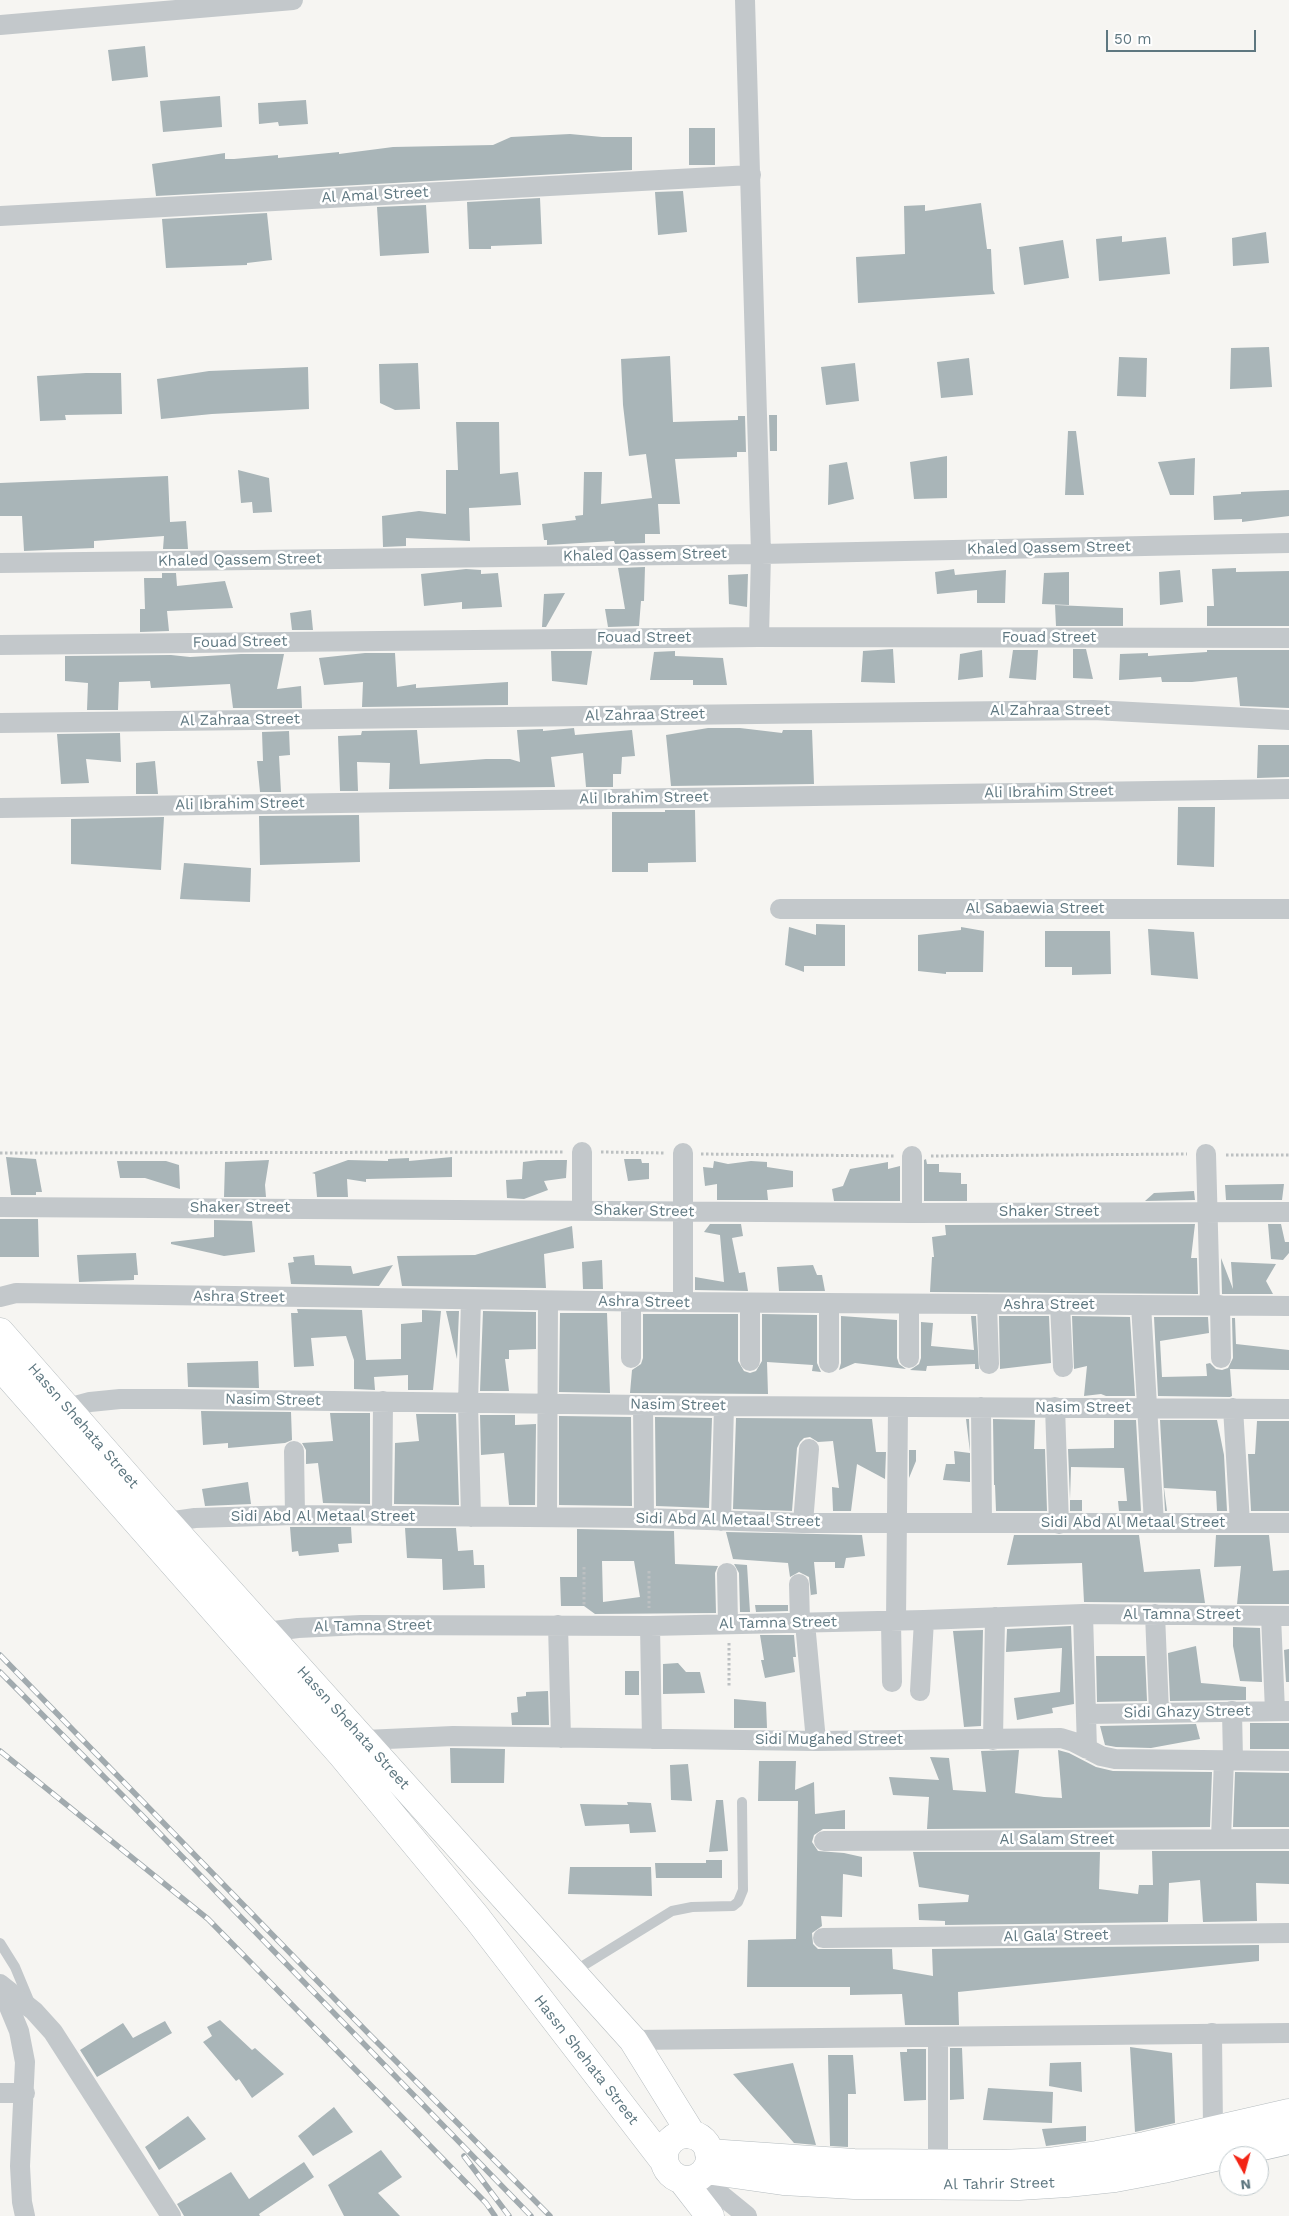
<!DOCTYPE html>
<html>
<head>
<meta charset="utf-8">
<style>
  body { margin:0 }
  #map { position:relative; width:1289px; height:2216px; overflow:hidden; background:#f6f5f2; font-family:"Work Sans",sans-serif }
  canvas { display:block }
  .north { position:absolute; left:1219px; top:2146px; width:50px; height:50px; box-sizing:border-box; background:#fff; border:1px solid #bfc9cc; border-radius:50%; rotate:173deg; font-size:14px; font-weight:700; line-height:20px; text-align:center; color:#5e7780 }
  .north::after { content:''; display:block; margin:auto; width:18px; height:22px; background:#f32415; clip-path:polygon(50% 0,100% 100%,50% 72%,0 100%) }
  .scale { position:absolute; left:1106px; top:30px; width:150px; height:22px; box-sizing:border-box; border:2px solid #5e7780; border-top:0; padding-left:6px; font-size:15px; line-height:18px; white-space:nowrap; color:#5e7780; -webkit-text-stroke:4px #fff; paint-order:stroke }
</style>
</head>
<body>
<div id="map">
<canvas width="1289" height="2216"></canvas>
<div class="north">N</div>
<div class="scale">50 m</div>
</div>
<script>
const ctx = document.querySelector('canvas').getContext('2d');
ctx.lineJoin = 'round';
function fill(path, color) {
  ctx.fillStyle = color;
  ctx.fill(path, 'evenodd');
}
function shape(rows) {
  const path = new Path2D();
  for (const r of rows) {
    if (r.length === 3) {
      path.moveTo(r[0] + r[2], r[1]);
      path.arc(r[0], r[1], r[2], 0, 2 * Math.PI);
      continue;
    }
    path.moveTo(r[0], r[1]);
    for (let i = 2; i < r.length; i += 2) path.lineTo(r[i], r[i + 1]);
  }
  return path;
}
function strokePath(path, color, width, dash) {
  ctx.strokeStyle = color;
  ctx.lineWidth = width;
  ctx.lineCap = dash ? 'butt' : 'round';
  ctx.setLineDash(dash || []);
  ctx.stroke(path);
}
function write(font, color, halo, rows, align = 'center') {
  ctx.font = font + ' "Work Sans",sans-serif';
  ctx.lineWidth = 5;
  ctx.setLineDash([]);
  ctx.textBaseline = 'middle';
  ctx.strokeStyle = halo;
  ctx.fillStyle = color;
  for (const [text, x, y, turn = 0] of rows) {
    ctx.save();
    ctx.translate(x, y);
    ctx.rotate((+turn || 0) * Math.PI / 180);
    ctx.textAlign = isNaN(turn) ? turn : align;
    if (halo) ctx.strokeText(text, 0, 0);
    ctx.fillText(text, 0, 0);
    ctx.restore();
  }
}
const building = shape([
  [145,46,148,77,112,81,108,50],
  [220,96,222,127,163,132,160,101],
  [306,100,308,124,279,126,278,122,259,124,258,103],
  [689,128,715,128,715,165,689,165],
  [570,134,602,137,632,137,632,170,156,196,152,164,225,153,225,159,234,159,278,155,278,158,339,152,339,154,393,147,493,145,511,137],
  [683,191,687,232,658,235,655,192],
  [540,198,542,244,491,246,491,249,469,249,467,202],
  [981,203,987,249,991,249,993,290,995,294,858,303,856,257,905,254,904,206,925,205,925,211],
  [426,205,429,253,380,256,377,207],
  [267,213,272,260,247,263,247,265,166,268,162,219],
  [1266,232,1269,263,1233,266,1232,238],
  [1122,236,1122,242,1166,237,1170,274,1099,281,1096,239],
  [1063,240,1069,278,1024,285,1019,247],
  [1269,347,1272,387,1230,389,1231,348],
  [670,356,673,422,738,420,738,416,745,416,746,452,737,452,737,457,675,459,680,504,658,504,660,534,645,534,645,543,615,544,614,541,547,545,547,540,544,540,542,524,576,520,575,516,583,515,584,472,602,472,601,504,652,498,646,454,629,456,623,405,621,359],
  [1119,357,1147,358,1146,397,1117,396],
  [969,358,973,395,941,398,937,362],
  [418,363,420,409,395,410,380,403,379,364],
  [855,363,859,401,826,405,821,367],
  [308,367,309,409,212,414,161,419,157,379,209,371],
  [86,373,121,373,122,414,65,415,66,420,40,421,37,376],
  [769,415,777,415,777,451,770,451],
  [456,422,499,422,500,474,518,472,521,505,469,508,470,541,406,538,406,546,383,547,382,516,419,511,446,514,446,470,458,470],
  [1068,431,1076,431,1084,495,1065,495],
  [947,456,947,498,914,499,910,462],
  [1195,458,1194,495,1170,495,1158,462],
  [847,462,854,499,828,505,829,465],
  [238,470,269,478,272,512,253,513,252,502,241,503],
  [168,476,170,522,186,521,188,549,163,549,164,536,94,541,94,548,24,551,22,516,0,516,0,483],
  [1289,490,1289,516,1242,522,1242,519,1214,520,1213,496,1241,494,1241,492],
  [645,567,644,601,641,601,639,626,608,627,605,609,625,609,618,568],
  [1236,568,1236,572,1289,571,1289,626,1207,626,1207,606,1214,606,1212,569],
  [466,569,481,570,481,574,498,573,502,607,462,609,462,602,424,606,421,574],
  [954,569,955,575,1006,570,1005,603,977,603,977,590,937,594,935,572],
  [1180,570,1183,602,1160,605,1159,572],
  [1069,572,1069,605,1042,604,1044,573],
  [162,573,176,573,177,586,225,581,233,608,167,611,169,631,140,632,140,609,145,609,144,578,162,578],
  [748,574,747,607,729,604,728,575],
  [565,593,546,627,542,627,544,594],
  [1055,605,1123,608,1123,626,1056,626],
  [311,610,313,630,292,630,290,613],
  [893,649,895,683,861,682,863,651],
  [1073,649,1086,649,1093,679,1073,678],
  [982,650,983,677,958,680,960,654],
  [1013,650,1038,650,1036,680,1009,678],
  [1207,650,1289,650,1289,708,1240,706,1237,677,1192,682,1162,682,1161,677,1119,680,1120,654,1148,653,1148,656,1207,652],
  [551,651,592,651,587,685,552,681],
  [675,651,675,656,723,658,727,685,693,685,693,680,650,680,654,652],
  [365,653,395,653,397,687,416,684,416,688,508,682,508,705,362,707,363,682,324,685,319,658],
  [241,654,284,654,277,689,301,686,302,708,233,708,230,684,151,688,150,681,119,682,118,710,87,710,88,683,65,681,65,656,171,655,190,657],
  [574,728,575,735,632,730,635,756,622,757,621,774,613,774,613,787,586,787,583,753,551,757,555,787,389,789,390,763,357,762,358,791,340,791,338,736,361,735,362,731,417,730,420,764,486,759,510,759,520,762,517,730,543,729,543,731],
  [708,728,740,728,782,733,783,730,812,730,814,784,671,786,666,735],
  [289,731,290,755,279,756,281,792,260,792,257,761,263,761,262,732],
  [120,733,121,762,86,759,89,783,61,784,57,734],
  [1258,745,1289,745,1289,777,1257,778],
  [155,761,158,794,136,794,136,763],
  [1178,807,1215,807,1214,867,1177,865],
  [665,810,695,810,696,862,648,863,648,872,612,872,612,812,665,812],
  [359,815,360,862,260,865,259,816],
  [164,817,161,870,71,864,71,819],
  [184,863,251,868,250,902,180,899],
  [816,924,845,925,845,966,804,966,804,972,785,965,789,927,816,935],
  [961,927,984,931,983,972,946,972,946,974,918,971,918,935,961,930],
  [1148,929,1194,932,1198,979,1151,975],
  [1045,931,1110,931,1111,974,1072,975,1072,967,1045,967],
  [6,1157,36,1159,42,1192,36,1192,36,1195,11,1195],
  [452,1157,452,1177,366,1179,366,1182,347,1179,348,1197,317,1197,315,1174,312,1173,348,1160,388,1161,388,1159,409,1158,409,1161],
  [624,1159,641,1159,642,1163,649,1163,649,1179,628,1181],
  [926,1159,927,1164,939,1164,939,1172,961,1173,961,1184,967,1184,967,1201,924,1201,924,1160],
  [269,1160,265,1185,266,1197,224,1197,225,1162],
  [538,1160,567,1160,566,1178,544,1181,548,1190,524,1199,507,1198,506,1180,522,1179,523,1162],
  [117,1161,166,1161,179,1165,180,1189,145,1178,120,1178],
  [714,1161,728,1164,751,1161,767,1162,767,1167,793,1171,793,1187,767,1190,768,1200,717,1200,717,1184,705,1186,703,1167,713,1168],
  [888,1162,888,1169,900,1166,900,1201,834,1201,832,1189,843,1186,850,1169],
  [1284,1184,1282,1200,1226,1200,1225,1185],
  [1194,1191,1195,1200,1145,1201,1154,1193],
  [0,1219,38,1219,39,1257,0,1257],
  [214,1220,252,1221,255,1252,224,1256,171,1244,171,1242,214,1237],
  [710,1224,741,1224,743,1236,732,1238,739,1273,745,1272,748,1291,695,1290,695,1277,724,1282,720,1235,704,1232],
  [1195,1224,1191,1258,1197,1258,1198,1294,930,1292,932,1257,934,1257,932,1237,946,1235,945,1225],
  [1268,1224,1281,1224,1285,1242,1289,1242,1289,1253,1283,1260,1271,1259],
  [572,1226,574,1248,544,1254,546,1288,402,1286,397,1256,475,1255],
  [136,1253,138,1275,134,1275,134,1280,79,1282,77,1255],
  [314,1255,315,1265,351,1266,353,1274,393,1265,379,1286,291,1284,288,1263,294,1262,293,1257],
  [1221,1258,1233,1289,1231,1262,1276,1264,1266,1281,1273,1294,1222,1294],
  [602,1260,603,1289,583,1289,582,1262],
  [813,1265,817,1275,822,1275,825,1291,779,1291,777,1267],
  [297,1309,362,1310,366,1360,401,1359,401,1324,422,1322,422,1310,441,1311,433,1390,408,1390,408,1375,374,1377,375,1390,354,1389,354,1360,346,1336,311,1338,314,1366,294,1367,291,1313,298,1313],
  [446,1311,459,1311,457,1359],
  [483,1311,536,1312,536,1349,509,1350,509,1359,505,1359,509,1391,480,1391],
  [560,1313,607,1313,610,1393,559,1392],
  [643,1314,738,1314,738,1361,744,1371,750,1373,756,1371,762,1361,762,1314,817,1315,817,1363,821,1372,812,1371,813,1365,767,1362,768,1394,630,1393,632,1370,641,1364,643,1358],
  [841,1316,897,1320,897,1358,899,1364,906,1369,855,1363,839,1370,841,1363],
  [971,1316,976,1316,979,1369,975,1369,975,1364,927,1366,926,1371,910,1370,919,1364,921,1358,921,1322,933,1323,931,1346,974,1350],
  [999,1316,1049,1316,1051,1363,1000,1369],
  [1072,1316,1130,1317,1135,1396,1106,1396,1101,1394,1084,1396,1087,1366,1074,1369],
  [1154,1317,1208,1317,1209,1333,1160,1341,1162,1377,1207,1376,1206,1364,1210,1363,1216,1369,1222,1370,1228,1368,1233,1358,1232,1318,1235,1318,1236,1344,1289,1350,1289,1370,1230,1369,1232,1396,1230,1397,1158,1396],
  [258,1361,259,1388,188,1387,187,1363],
  [201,1411,291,1412,292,1440,285,1443,228,1448,228,1443,203,1445],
  [330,1413,370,1413,370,1504,323,1503,318,1463,306,1464,306,1450,302,1443,333,1441],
  [416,1414,456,1414,459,1505,394,1504,395,1443,419,1441],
  [480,1415,515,1415,515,1425,536,1424,535,1505,509,1505,504,1453,481,1455],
  [559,1416,631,1417,632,1506,559,1505],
  [655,1417,712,1418,709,1508,656,1506],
  [736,1418,872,1419,876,1452,886,1452,885,1479,857,1464,851,1511,833,1511,832,1487,839,1488,833,1441,818,1442,810,1437,804,1438,800,1442,797,1448,792,1511,733,1509],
  [966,1419,969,1419,970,1452],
  [993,1419,1035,1420,1034,1449,1045,1449,1047,1511,996,1511,995,1485,994,1485],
  [1114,1420,1136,1420,1141,1511,1119,1511,1118,1501,1127,1501,1124,1468,1071,1467,1070,1499,1068,1449,1114,1448],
  [1160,1420,1217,1420,1224,1455,1227,1511,1217,1511,1216,1491,1164,1488,1167,1511,1165,1511],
  [1257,1421,1289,1421,1289,1511,1251,1511,1248,1454,1255,1454],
  [909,1450,916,1450,916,1461,909,1478],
  [954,1451,970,1453,970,1482,943,1480,946,1464,955,1464],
  [248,1482,251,1504,205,1506,202,1489],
  [1070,1500,1082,1500,1082,1511,1070,1511],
  [290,1527,351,1527,352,1543,338,1544,339,1552,299,1556,298,1551,292,1552],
  [405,1528,456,1528,458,1551,473,1550,474,1565,484,1565,485,1588,443,1590,442,1559,407,1558],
  [577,1529,674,1531,675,1564,718,1566,715,1573,716,1613,595,1614,584,1606,561,1606,560,1577,577,1577],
  [602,1561,634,1561,640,1597,603,1602],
  [726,1532,862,1535,865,1556,846,1558,844,1568,835,1568,835,1562,814,1562,817,1594,811,1595,811,1597,809,1577,799,1572,790,1577,788,1563,733,1559],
  [1014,1535,1139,1535,1144,1572,1200,1569,1205,1603,1084,1602,1082,1563,1007,1565],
  [1216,1535,1269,1535,1273,1571,1289,1570,1289,1604,1237,1604,1241,1566,1214,1567],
  [734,1564,747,1565,750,1612,740,1612,739,1573],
  [755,1605,788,1605,788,1611,756,1612],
  [1071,1626,1074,1704,1052,1708,1053,1713,1017,1720,1014,1698,1060,1692,1062,1648,1006,1652,1007,1629],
  [1233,1627,1260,1628,1262,1682,1240,1681,1233,1646],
  [983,1630,981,1726,964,1727,953,1631],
  [760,1635,794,1635,796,1657,793,1657,795,1672,765,1678,761,1660,764,1660],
  [1196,1646,1201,1683,1246,1687,1246,1700,1170,1701,1168,1653],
  [1289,1649,1289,1682,1286,1682,1284,1650],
  [1096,1656,1145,1656,1147,1701,1097,1702],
  [678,1663,686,1672,700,1672,705,1693,663,1694,663,1664],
  [625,1671,639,1671,639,1695,625,1695],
  [548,1691,549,1725,512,1725,511,1713,518,1712,517,1697,526,1696,526,1692],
  [734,1699,766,1702,767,1728,734,1728],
  [1250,1723,1289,1723,1289,1749,1250,1749],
  [1196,1724,1200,1739,1151,1748,1116,1747,1105,1745,1100,1726],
  [450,1748,505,1749,504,1783,451,1783],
  [1019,1750,1015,1793,1044,1797,1062,1798,1058,1750,1069,1753,1096,1767,1113,1771,1212,1772,1210,1827,927,1829,929,1797,893,1795,889,1777,939,1780,930,1757,949,1758,953,1790,986,1792,981,1751],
  [759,1761,796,1761,795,1790,814,1782,815,1814,845,1810,845,1829,823,1829,814,1835,812,1842,818,1851,844,1853,862,1857,862,1877,843,1874,842,1917,821,1916,822,1926,812,1933,813,1944,818,1949,892,1949,893,1969,933,1976,932,1949,1259,1945,1259,1961,958,1992,959,2025,905,2025,902,1994,850,1995,850,1987,747,1987,748,1940,796,1939,798,1801,758,1801],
  [688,1764,692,1801,671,1800,670,1765],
  [1235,1772,1289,1773,1289,1827,1233,1827],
  [716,1800,723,1800,728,1851,709,1852],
  [627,1802,651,1803,656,1832,630,1833,629,1824,585,1826,580,1804,628,1805],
  [1152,1851,1289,1851,1289,1884,1256,1883,1257,1921,1203,1922,1200,1880,1169,1883,1168,1922,945,1925,945,1921,919,1920,918,1904,968,1902,969,1895,919,1887,913,1852,1100,1852,1099,1889,1138,1894,1139,1885,1153,1885],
  [706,1860,722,1860,722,1878,656,1878,655,1863,706,1863],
  [570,1867,651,1867,652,1896,568,1894],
  [220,2020,252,2050,255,2048,284,2074,252,2098,239,2079,236,2081,203,2042,212,2036,207,2027],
  [165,2021,172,2033,97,2077,80,2050,123,2023,133,2038],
  [1130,2047,1172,2053,1175,2123,1135,2132],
  [950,2048,962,2048,964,2099,950,2100],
  [907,2049,926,2049,926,2100,904,2101,900,2052,907,2052],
  [828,2055,853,2055,856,2094,848,2094,848,2147,830,2146],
  [1081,2062,1082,2092,1049,2086,1050,2063],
  [793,2063,816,2145,794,2143,733,2074],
  [988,2088,1053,2092,1052,2123,983,2120],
  [334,2107,353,2132,313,2156,298,2136],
  [188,2116,206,2139,159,2170,145,2147],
  [1086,2126,1086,2141,1046,2146,1042,2129],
  [381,2150,402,2177,378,2193,400,2216,344,2216,328,2185],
  [304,2162,314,2177,259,2214,260,2216,184,2216,177,2204,231,2172,249,2199]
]);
const path = shape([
  [601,1152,664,1153],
  [0,1153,564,1152],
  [701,1154,894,1156],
  [1226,1155,1289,1155],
  [931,1156,1187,1154],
  [584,1567,584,1606],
  [649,1571,649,1608],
  [729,1643,729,1687]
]);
const lane = shape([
  [0,1943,15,1967,30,2003],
  [573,1972,672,1911,692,1907,733,1906,738,1902,743,1890,742,1802]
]);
const street = shape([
  [745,0,761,554,759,637],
  [0,25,293,0],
  [0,216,751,175],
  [0,563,761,554,1289,543],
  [0,645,759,637,1289,638],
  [0,723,1093,710,1289,720],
  [0,808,1289,789],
  [780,909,1289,909],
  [582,1152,582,1211],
  [1206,1154,1210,1305],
  [912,1156,912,1213],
  [0,1207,912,1213,1289,1212],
  [0,1297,16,1293,669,1302,1289,1306],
  [471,1300,468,1403,471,1517],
  [631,1302,631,1358],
  [683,1302,683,1153],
  [909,1304,909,1358],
  [987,1304,989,1364],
  [1060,1305,1063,1367],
  [1141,1305,1154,1523],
  [1220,1305,1221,1358],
  [750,1361,750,1303],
  [829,1363,829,1303],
  [643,1405,644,1518],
  [981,1407,982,1523],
  [1055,1407,1059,1524],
  [68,1408,90,1402,120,1399,176,1399,724,1406,1289,1409],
  [1233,1408,1240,1523],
  [294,1451,295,1515],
  [382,1516,383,1401],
  [547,1517,548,1301],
  [721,1521,724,1406],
  [167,1522,195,1518,295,1515,644,1518,803,1523,1289,1523],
  [803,1523,809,1449],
  [727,1573,728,1624],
  [799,1584,800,1623],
  [1083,1614,1087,1749],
  [1155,1614,1159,1712],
  [1271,1616,1275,1711],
  [891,1621,892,1682],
  [896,1621,898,1407],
  [805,1623,816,1741],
  [558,1625,561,1738],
  [650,1626,652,1739],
  [266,1632,298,1628,361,1625,650,1626,924,1620,1083,1614,1289,1616],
  [920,1691,924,1620],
  [1232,1711,1233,1760],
  [1086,1714,1289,1711],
  [365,1740,453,1736,816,1741,1061,1738,1074,1742,1101,1756,1115,1759,1289,1761],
  [993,1740,995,1617],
  [1221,1838,1224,1760],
  [824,1841,1289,1839],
  [823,1938,1289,1933],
  [0,1984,34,2011,53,2032,171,2216],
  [0,1992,7,2002,19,2031,25,2062,20,2166,22,2202,25,2216],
  [1212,2033,1213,2130],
  [938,2038,938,2163],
  [633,2040,1289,2033],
  [0,2093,25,2093],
  [699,2177,747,2216]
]);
const secondary = shape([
  [0,1332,167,1522,633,2040,692,2135],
  [0,1366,343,1756,477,1918,664,2161],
  [687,2157,23],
  [709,2153,854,2163,1000,2164,1048,2162,1097,2155,1145,2146,1289,2113],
  [706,2170,783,2181,854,2185,1019,2186,1067,2183,1115,2178,1163,2169,1289,2140],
  [682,2180,710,2216]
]);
const rail = shape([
  [0,1655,370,2035,550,2216],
  [0,1672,131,1804,531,2216],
  [0,1751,208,1919,486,2203,495,2216],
  [464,2156,509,2216]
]);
const streetNames = [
  ["Al Amal Street",375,195,-3],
  ["Khaled Qassem Street",1049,548,-1],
  ["Khaled Qassem Street",645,555,-1],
  ["Khaled Qassem Street",240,560,-1],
  ["Fouad Street",644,638],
  ["Fouad Street",1049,638],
  ["Fouad Street",240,642,-1],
  ["Al Zahraa Street",1050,711],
  ["Al Zahraa Street",645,715,-1],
  ["Al Zahraa Street",240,720,-1],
  ["Ali Ibrahim Street",1049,792,-1],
  ["Ali Ibrahim Street",644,798,-1],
  ["Ali Ibrahim Street",240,804,-1],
  ["Al Sabaewia Street",1035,909],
  ["Shaker Street",240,1208],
  ["Shaker Street",644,1211,1],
  ["Shaker Street",1049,1212],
  ["Ashra Street",239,1297,1],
  ["Ashra Street",644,1302,1],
  ["Ashra Street",1049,1305],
  ["Nasim Street",273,1400,1],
  ["Nasim Street",678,1405,1],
  ["Nasim Street",1083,1408],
  ["Hassn Shehata Street",83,1426,49],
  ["Sidi Abd Al Metaal Street",323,1517],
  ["Sidi Abd Al Metaal Street",728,1520,1],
  ["Sidi Abd Al Metaal Street",1133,1523],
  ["Al Tamna Street",1182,1615],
  ["Al Tamna Street",778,1623,-1],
  ["Al Tamna Street",373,1626,-1],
  ["Sidi Ghazy Street",1187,1712,-1],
  ["Hassn Shehata Street",353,1728,48],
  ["Sidi Mugahed Street",829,1740],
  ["Al Salam Street",1057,1840],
  ["Al Gala' Street",1056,1936,-1],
  ["Hassn Shehata Street",586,2060,52],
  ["Al Tahrir Street",999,2184,-1]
];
fill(building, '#a9b5b8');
strokePath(secondary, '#b5bcbf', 29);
strokePath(path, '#bcc0c1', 3, [2.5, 2.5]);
strokePath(lane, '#c3c8cb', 10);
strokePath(street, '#c3c8cb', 20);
strokePath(secondary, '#fff', 28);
strokePath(rail, '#a1aaae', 5.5);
strokePath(rail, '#fff', 4, [11]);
write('15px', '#5e7780', '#fff', streetNames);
</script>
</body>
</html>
